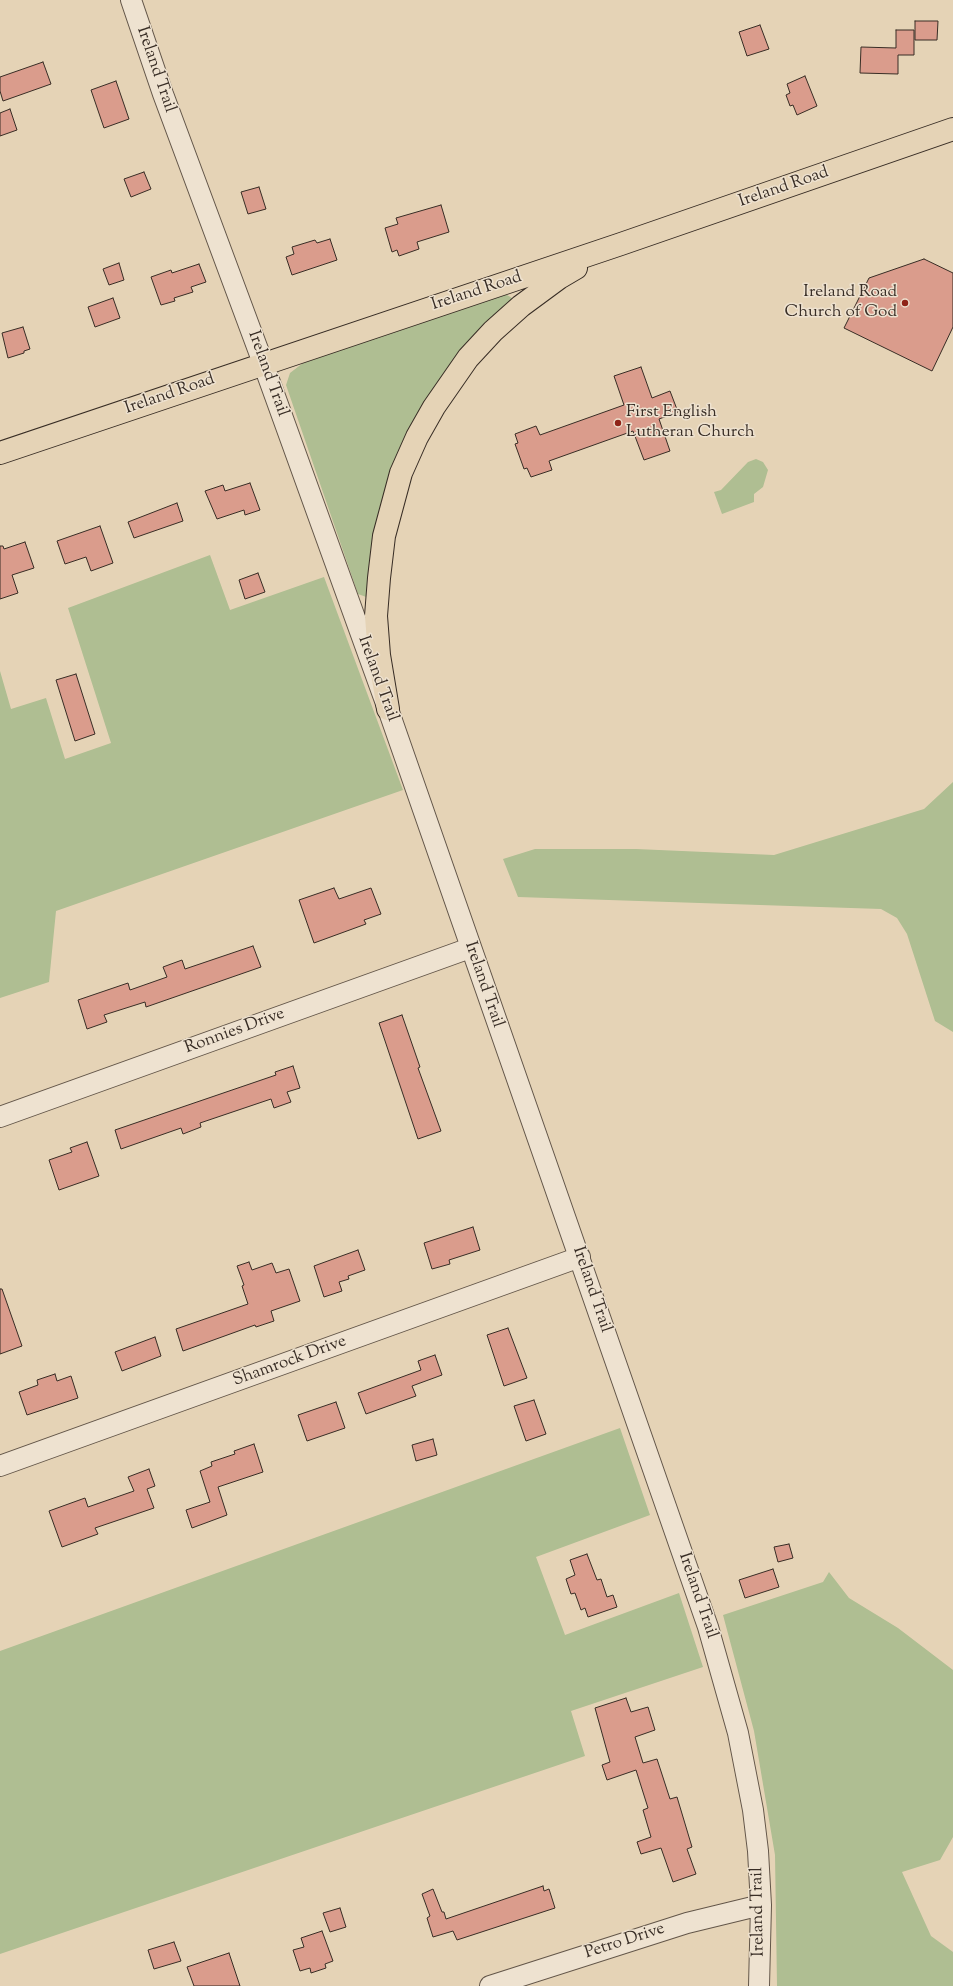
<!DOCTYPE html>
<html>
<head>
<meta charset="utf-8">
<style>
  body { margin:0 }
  canvas { display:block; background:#e5d3b6 }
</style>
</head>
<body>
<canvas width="953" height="1986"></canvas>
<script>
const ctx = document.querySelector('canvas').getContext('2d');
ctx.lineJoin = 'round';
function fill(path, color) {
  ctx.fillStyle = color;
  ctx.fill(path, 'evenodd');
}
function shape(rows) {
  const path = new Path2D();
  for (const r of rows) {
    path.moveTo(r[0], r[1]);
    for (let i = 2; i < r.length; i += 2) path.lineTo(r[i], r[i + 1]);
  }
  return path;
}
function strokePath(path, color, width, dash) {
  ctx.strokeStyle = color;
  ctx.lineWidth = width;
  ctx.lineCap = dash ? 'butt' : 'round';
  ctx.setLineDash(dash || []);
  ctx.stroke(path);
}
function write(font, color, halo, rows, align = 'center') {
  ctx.font = font + ' "Sorts Mill Goudy",serif';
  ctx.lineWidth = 3;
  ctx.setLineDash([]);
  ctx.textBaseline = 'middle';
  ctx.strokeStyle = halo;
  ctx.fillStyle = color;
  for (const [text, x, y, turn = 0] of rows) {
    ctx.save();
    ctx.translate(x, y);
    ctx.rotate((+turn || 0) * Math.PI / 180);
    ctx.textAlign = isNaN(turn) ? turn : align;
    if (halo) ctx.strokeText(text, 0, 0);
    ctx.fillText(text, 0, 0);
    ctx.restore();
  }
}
const green = shape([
  [499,295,507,295,512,298,512,303,459,354,433,389,407,434,369,598,358,594,286,385,290,373,303,363],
  [756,459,763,462,768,470,763,487,754,494,754,502,722,514,714,492,721,490,748,462],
  [210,555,230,610,324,577,403,790,56,911,49,982,0,998,0,671,11,709,46,698,65,759,111,743,68,608],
  [953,782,953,1032,935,1021,907,934,897,918,881,909,518,897,503,859,535,849,636,849,774,855,924,809],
  [620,1428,650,1515,536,1557,565,1635,679,1593,703,1667,571,1711,585,1756,0,1954,0,1651],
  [829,1572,849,1598,898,1628,953,1670,953,1837,940,1860,902,1872,931,1936,953,1952,953,1986,777,1986,775,1855,754,1731,723,1615,823,1582]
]);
const building = shape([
  [915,21,938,21,937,40,915,40,915,21],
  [760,25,769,49,747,56,739,32,760,25],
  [896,30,914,30,914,55,898,55,898,74,860,73,861,47,896,48,896,30],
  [43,62,51,84,3,101,0,91,0,77,43,62],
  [805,76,817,106,797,115,793,105,790,106,786,95,790,93,787,84,805,76],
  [116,81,129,119,104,128,91,90,116,81],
  [10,109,17,130,0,136,0,113,10,109],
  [144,172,151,189,131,197,124,179,144,172],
  [259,187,266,209,248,214,241,192,259,187],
  [441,205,449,232,417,242,419,249,399,256,397,250,392,252,385,228,398,224,396,218,441,205],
  [330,239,337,260,292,275,286,257,294,254,292,247,315,240,317,243,330,239],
  [924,259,953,273,953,327,932,371,844,328,869,278,924,259],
  [119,263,124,280,109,285,103,269,119,263],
  [199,264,206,282,191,287,193,292,174,298,175,301,161,305,151,277,171,270,172,273,199,264],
  [113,298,120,318,95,327,88,307,113,298],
  [23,327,30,349,24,351,24,353,8,358,2,333,23,327],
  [641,367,652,398,670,391,678,412,659,419,670,451,644,460,633,431,549,461,552,470,531,477,527,468,524,469,515,444,518,443,515,434,536,426,540,435,624,405,614,376,641,367],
  [250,483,260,510,245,515,244,510,217,519,205,491,223,485,225,491,250,483],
  [177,503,183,521,134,538,128,522,177,503],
  [100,526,113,563,91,571,86,557,65,564,57,541,100,526],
  [25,542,34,568,12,575,18,593,0,599,0,546,3,546,4,549,25,542],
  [258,573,265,592,245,599,239,580,258,573],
  [76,674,95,734,75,741,56,680,76,674],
  [334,888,339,899,371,888,381,914,364,920,366,924,314,943,299,900,334,888],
  [253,946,261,967,146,1007,145,1002,104,1015,107,1022,87,1029,78,1000,128,983,130,990,167,977,163,967,182,960,185,969,253,946],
  [402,1015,420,1067,418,1068,441,1131,418,1139,379,1023,402,1015],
  [293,1066,300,1088,287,1092,291,1102,274,1108,271,1099,200,1123,201,1127,183,1134,181,1128,121,1149,115,1130,276,1075,275,1072,293,1066],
  [87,1142,99,1176,59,1190,49,1160,72,1152,70,1148,87,1142],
  [473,1227,480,1250,449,1260,450,1264,432,1269,424,1243,473,1227],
  [358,1250,365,1270,348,1276,349,1279,339,1282,342,1291,324,1297,314,1266,358,1250],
  [249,1262,252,1270,272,1263,276,1273,289,1269,300,1301,271,1311,274,1321,256,1327,255,1325,183,1351,176,1329,248,1304,242,1286,244,1285,237,1266,249,1262],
  [0,1289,2,1289,22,1346,0,1354,0,1289],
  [508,1328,527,1378,504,1386,487,1335,508,1328],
  [155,1337,161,1356,122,1371,115,1352,155,1337],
  [435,1355,442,1375,412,1386,416,1396,366,1414,358,1393,421,1370,418,1361,435,1355],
  [55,1374,57,1381,71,1376,78,1398,27,1415,19,1392,38,1385,37,1380,55,1374],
  [534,1400,546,1434,526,1441,514,1406,534,1400],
  [336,1402,345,1428,307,1441,298,1415,336,1402],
  [433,1439,437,1455,416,1461,412,1445,433,1439],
  [254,1444,263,1472,218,1487,227,1515,192,1528,186,1510,210,1502,200,1471,212,1466,211,1462,235,1454,234,1451,254,1444],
  [149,1469,155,1486,147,1489,154,1508,95,1528,98,1534,62,1547,49,1511,85,1498,88,1507,134,1491,128,1477,149,1469],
  [789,1544,793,1558,778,1562,774,1547,789,1544],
  [587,1554,597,1580,601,1579,607,1597,613,1595,617,1607,588,1617,585,1608,581,1610,575,1593,571,1594,566,1579,575,1575,570,1560,587,1554],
  [773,1569,779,1587,745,1598,739,1580,773,1569],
  [626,1698,631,1712,648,1707,655,1730,635,1737,643,1763,657,1759,670,1799,677,1797,692,1847,687,1849,696,1874,673,1882,661,1848,641,1854,637,1842,651,1837,643,1810,648,1808,636,1770,607,1780,602,1765,610,1762,595,1708,626,1698],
  [543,1886,544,1891,549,1889,555,1908,457,1940,453,1931,433,1937,427,1918,430,1916,422,1894,433,1889,442,1912,444,1912,446,1919,543,1886],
  [340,1908,346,1927,330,1932,323,1913,340,1908],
  [322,1931,333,1961,325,1964,326,1968,311,1973,310,1968,300,1971,293,1950,304,1947,301,1938,322,1931],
  [174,1942,181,1961,154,1969,148,1950,174,1942],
  [229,1953,240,1986,194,1986,187,1967,229,1953]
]);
const minor = shape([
  [131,0,163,94,263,363,388,709,708,1627,738,1733,753,1810,758,1851,761,1905,759,1986],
  [0,1117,470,948],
  [0,1466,580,1257],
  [490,1986,687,1923,761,1905]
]);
const major = shape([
  [0,453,621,244,953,129],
  [388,709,379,655,376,616,379,578,384,536,401,473,417,437,434,407,468,358,493,331,521,306,559,278,576,268]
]);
const markers = [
  [905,303,4,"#8f2418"],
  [618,423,4,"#8f2418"]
];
const streetNames = [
  ["Ireland Trail",155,70,71],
  ["Ireland Road",784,188,-19],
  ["Ireland Road",477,292,-18],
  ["Ireland Trail",267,374,70],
  ["Ireland Road",170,395,-19],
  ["Ireland Trail",377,679,70],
  ["Ireland Trail",483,985,71],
  ["Ronnies Drive",235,1032,-20],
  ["Ireland Trail",591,1290,71],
  ["Shamrock Drive",290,1362,-20],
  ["Ireland Trail",697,1596,71],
  ["Ireland Trail",759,1912,-91],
  ["Petro Drive",625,1942,-18]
];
const poiNames = [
  ["Ireland Road",897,293],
  ["Church of God",897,313],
  ["First English",626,413,"left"],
  ["Lutheran Church",626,433,"left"]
];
fill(green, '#afbe92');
fill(building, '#da9c8c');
strokePath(building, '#382d25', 1);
strokePath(minor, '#635649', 22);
strokePath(major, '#382d25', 24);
strokePath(minor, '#eee2d0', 20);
strokePath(major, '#e5d3b6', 22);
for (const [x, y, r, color] of markers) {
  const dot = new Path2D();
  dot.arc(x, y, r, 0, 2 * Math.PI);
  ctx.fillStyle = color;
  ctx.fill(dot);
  strokePath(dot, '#eee2d0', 1.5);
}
write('17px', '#382d25', '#eee2d0', streetNames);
write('17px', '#382d25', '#eee2d0', poiNames, 'right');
</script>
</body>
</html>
